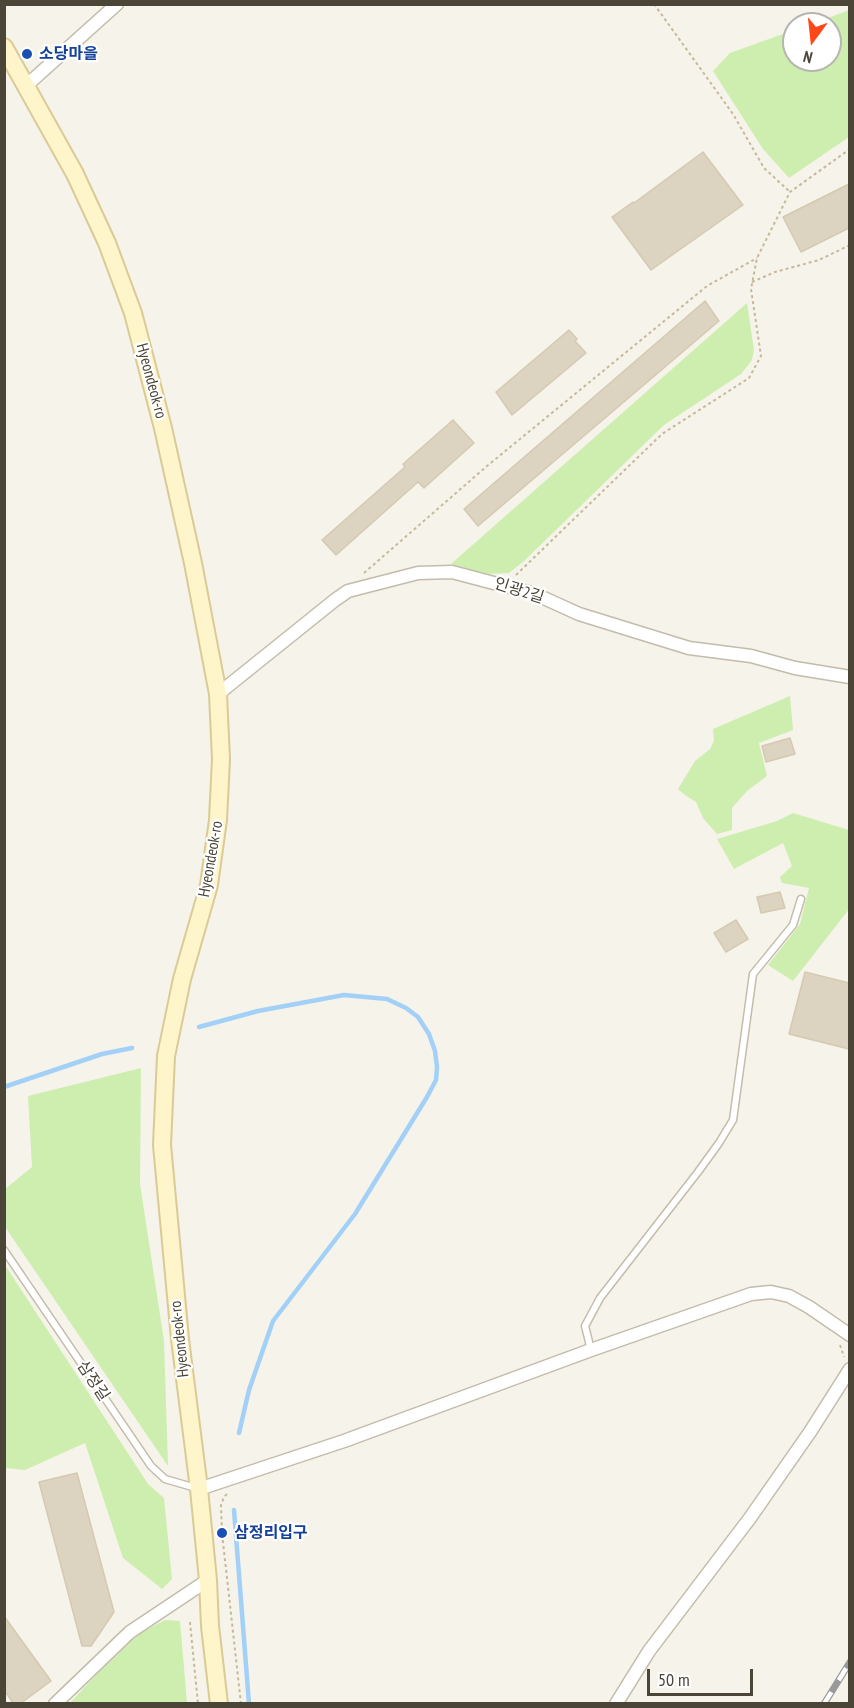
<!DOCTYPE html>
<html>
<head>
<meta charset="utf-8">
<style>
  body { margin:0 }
  #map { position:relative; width:854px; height:1708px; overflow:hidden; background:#f6f3ea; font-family:"PT Sans Narrow",sans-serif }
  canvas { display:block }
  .frame { position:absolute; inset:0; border:6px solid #4b4537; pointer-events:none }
  .north { position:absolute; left:782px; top:12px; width:60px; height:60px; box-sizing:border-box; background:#fff; border:2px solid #b7b5af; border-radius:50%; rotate:195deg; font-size:16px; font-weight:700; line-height:24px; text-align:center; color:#4b4537 }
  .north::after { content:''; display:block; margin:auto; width:21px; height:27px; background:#ff4718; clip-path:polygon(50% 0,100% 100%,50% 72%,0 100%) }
  .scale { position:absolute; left:647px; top:1669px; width:106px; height:27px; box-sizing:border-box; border:3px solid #4b4537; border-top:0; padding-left:8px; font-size:18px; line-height:21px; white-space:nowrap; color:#4b4537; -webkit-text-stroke:4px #fff; paint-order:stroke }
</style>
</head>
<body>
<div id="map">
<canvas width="854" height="1708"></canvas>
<div class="frame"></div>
<div class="north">N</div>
<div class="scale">50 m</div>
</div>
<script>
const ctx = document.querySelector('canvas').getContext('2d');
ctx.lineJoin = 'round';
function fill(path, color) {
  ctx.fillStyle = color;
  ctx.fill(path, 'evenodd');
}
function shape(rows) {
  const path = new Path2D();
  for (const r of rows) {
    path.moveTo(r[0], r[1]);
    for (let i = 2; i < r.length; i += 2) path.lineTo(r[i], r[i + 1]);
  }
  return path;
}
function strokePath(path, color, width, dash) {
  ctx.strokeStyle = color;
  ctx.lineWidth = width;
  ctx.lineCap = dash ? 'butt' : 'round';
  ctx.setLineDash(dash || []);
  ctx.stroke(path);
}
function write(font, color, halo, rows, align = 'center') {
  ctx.font = font + ' "PT Sans Narrow","Noto Sans KR",sans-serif';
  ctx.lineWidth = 4.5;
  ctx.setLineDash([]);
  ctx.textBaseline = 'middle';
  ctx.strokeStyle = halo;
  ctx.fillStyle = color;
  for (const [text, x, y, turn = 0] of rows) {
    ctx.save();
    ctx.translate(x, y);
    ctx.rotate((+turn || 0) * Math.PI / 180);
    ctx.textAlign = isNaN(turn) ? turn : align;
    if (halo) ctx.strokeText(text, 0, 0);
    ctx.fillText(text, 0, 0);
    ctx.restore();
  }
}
const green = shape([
  [849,10,849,137,789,178,763,149,713,71,730,53,794,30,794,60,830,60,830,24,812,24],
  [747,303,754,350,752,360,741,374,664,425,524,561,509,573,487,574,451,564],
  [790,696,793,730,759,743,767,776,747,791,732,808,732,830,717,834,703,818,696,802,685,795,678,789,695,761,710,749,714,741,713,729],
  [793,813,849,830,850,908,793,981,768,965,800,924,809,888,782,883,780,877,792,866,783,843,734,869,717,839,777,821],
  [141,1068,140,1184,164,1341,168,1466,5,1227,5,1189,32,1167,28,1096],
  [5,1265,148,1484,164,1498,172,1579,162,1589,123,1558,85,1443,25,1470,5,1468],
  [165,1620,180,1621,187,1703,70,1703,94,1677,140,1633]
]);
const stream = shape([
  [199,1027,258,1011,344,995,387,999,406,1008,418,1017,429,1034,435,1051,437,1067,436,1080,427,1097,355,1214,273,1321,249,1390,239,1433],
  [4,1087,102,1054,132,1048],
  [234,1510,249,1704]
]);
const building = shape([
  [703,152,743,205,651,270,612,217,633,202,634,203,703,152],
  [849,184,849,228,801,252,783,217,849,184],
  [705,301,719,321,478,526,464,509,705,301],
  [569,330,577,339,575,341,586,353,512,415,496,392,569,330],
  [453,420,474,443,424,488,418,482,336,555,322,540,405,467,403,464,453,420],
  [790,738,795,754,766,762,762,746,790,738],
  [780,892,785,908,761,913,757,897,780,892],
  [736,920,748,939,726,952,714,933,736,920],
  [805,972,849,983,849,1049,789,1034,805,972],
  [77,1473,114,1612,91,1646,82,1646,39,1482,77,1473],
  [4,1616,51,1681,20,1704,14,1704,4,1690,4,1616]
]);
const path = shape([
  [654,4,733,114,764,168,790,192],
  [752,282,775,272,819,260,850,245],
  [364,573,487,466,707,286,757,258],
  [516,575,662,434,749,378,761,356,751,289,757,258,790,192,850,149],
  [840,1345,844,1357],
  [227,1494,224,1497,221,1505,222,1533,241,1704],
  [190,1622,198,1704]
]);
const service = shape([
  [4,1250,151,1466,165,1479,196,1488],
  [591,1350,585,1326,600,1298,698,1172,719,1143,733,1120,753,974,793,925,801,899]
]);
const minor = shape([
  [27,85,117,4],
  [218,694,335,600,348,591,418,573,452,572,505,586,535,594,579,614,689,648,751,656,795,668,850,677],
  [199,1489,344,1441,591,1350,751,1294,771,1292,789,1296,809,1307,850,1335],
  [55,1704,130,1632,208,1580],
  [616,1704,649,1651,750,1518,810,1432,850,1369]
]);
const secondary = shape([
  [4,47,75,174,107,243,133,313,163,428,193,563,218,694,221,759,218,820,209,885,182,979,166,1056,162,1145,180,1339,199,1489,208,1580,210,1626,219,1704]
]);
const rail = shape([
  [824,1704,850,1662]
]);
const markers = [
  [27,54,6,"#1a4fb4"],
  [222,1533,6,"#1a4fb4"]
];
const transitNames = [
  ["소당마을",39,54],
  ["삼정리입구",234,1533]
];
const streetNames = [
  ["Hyeondeok-ro",151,381,75],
  ["인광2길",519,591,18],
  ["Hyeondeok-ro",211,859,-80],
  ["Hyeondeok-ro",180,1339,-96],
  ["삼정길",93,1381,56]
];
fill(green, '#ceeeb0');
strokePath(stream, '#a2d0f7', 4.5);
fill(building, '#dcd3c1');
strokePath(building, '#d5c9b1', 1.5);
strokePath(service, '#c3bcab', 9);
strokePath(minor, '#c3bcab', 15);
strokePath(secondary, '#dacb96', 20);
strokePath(path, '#c6b99b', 2, [3, 3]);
strokePath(service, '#fff', 6);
strokePath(minor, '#fff', 12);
strokePath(secondary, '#fff5cb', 16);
strokePath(rail, '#999', 7);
strokePath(rail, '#fff', 4.5, [14]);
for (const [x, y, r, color] of markers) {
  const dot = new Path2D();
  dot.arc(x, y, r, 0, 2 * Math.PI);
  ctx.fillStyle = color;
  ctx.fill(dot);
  strokePath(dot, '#fff', 2);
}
write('bold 16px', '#164399', '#fff', transitNames, 'left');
write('16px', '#4b4537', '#fff', streetNames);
</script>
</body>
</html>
